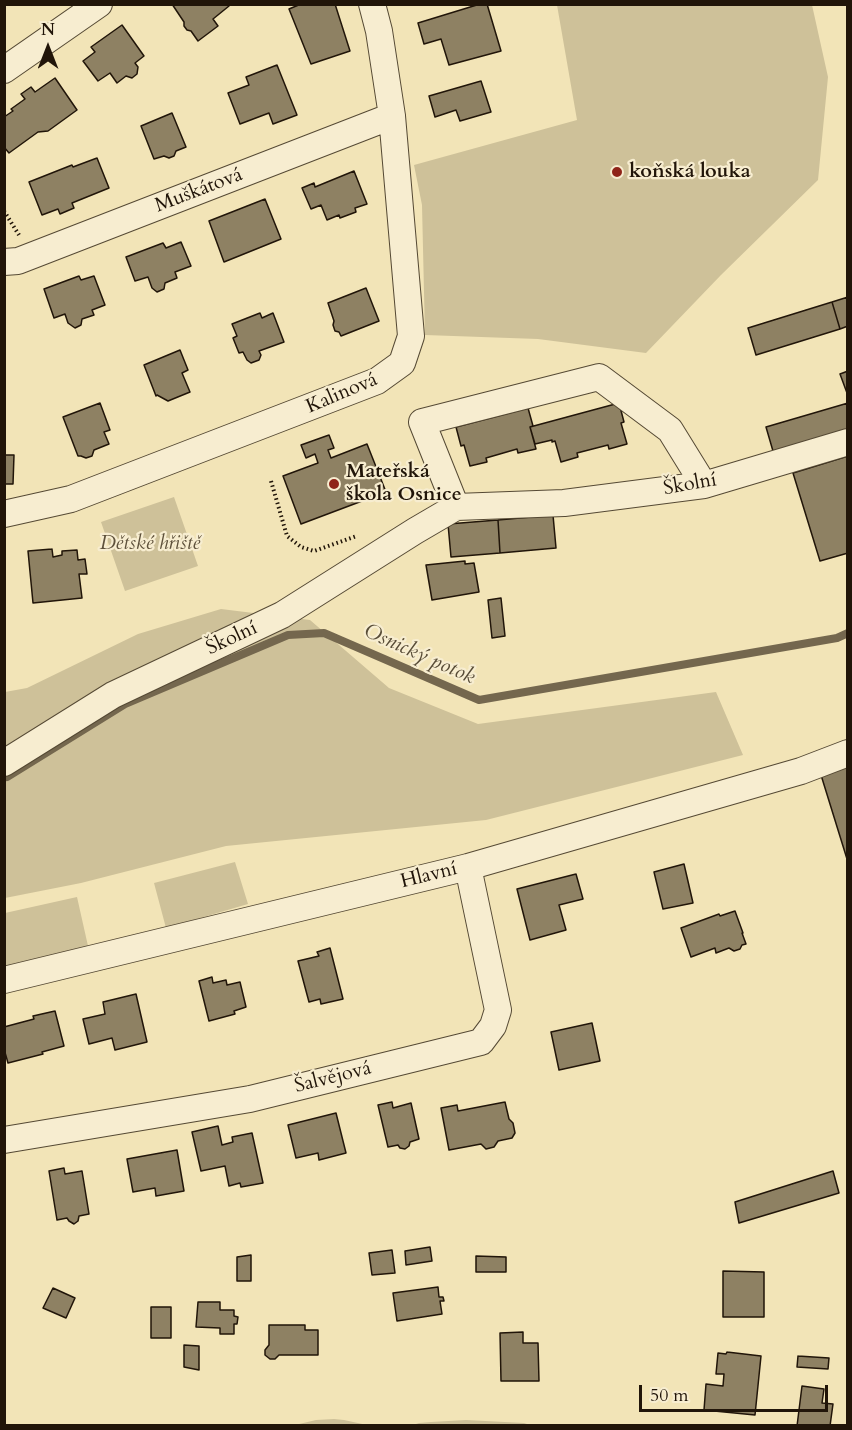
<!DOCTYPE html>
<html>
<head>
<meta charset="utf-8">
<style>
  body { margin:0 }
  #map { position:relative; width:852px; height:1430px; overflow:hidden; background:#f2e4b7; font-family:Cardo,serif }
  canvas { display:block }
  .frame { position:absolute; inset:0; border:6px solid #211509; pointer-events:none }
  .north { position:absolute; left:18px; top:18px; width:60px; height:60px; -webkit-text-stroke:4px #f7edd0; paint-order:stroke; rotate:0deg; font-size:16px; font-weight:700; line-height:24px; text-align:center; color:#211509 }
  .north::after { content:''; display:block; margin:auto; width:21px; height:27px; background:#211509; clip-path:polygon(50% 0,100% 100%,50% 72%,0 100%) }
  .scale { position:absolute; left:639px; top:1385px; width:189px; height:27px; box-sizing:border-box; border:3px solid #211509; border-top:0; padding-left:8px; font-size:18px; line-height:21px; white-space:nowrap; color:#211509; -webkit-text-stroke:4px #f7edd0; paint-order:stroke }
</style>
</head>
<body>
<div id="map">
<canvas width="852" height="1430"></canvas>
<div class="frame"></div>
<div class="north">N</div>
<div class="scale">50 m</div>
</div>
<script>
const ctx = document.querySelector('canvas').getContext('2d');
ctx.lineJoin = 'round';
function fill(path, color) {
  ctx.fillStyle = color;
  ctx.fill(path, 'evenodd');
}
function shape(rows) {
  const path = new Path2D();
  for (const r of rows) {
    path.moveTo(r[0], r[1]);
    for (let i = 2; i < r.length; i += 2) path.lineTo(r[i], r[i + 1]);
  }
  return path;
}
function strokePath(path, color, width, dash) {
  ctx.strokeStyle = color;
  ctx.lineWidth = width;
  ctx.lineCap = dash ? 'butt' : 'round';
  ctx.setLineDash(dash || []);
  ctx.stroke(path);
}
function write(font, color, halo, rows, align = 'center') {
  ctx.font = font + ' Cardo,serif';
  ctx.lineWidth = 4.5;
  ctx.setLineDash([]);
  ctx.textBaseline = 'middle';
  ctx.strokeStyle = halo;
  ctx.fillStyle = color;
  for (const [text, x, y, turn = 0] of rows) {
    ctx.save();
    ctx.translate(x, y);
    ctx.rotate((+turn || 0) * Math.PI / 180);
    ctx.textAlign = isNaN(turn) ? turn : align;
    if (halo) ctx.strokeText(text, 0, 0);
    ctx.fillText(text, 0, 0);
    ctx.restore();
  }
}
const green = shape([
  [557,5,812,5,828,77,818,180,721,275,646,353,538,339,425,335,422,205,414,165,577,120],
  [174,497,198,566,125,591,101,522],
  [221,609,310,620,389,688,478,724,716,692,743,755,486,820,226,846,81,883,5,898,5,692,27,688,138,634],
  [235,862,248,904,166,928,154,883],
  [77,897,88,946,5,967,5,913],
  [334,1419,344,1420,367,1425,295,1425,316,1420],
  [466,1420,524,1423,530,1425,413,1425,419,1423,431,1422]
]);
const stream = shape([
  [7,777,125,704,288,635,324,633,479,700,837,638,848,633]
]);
const building = shape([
  [172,4,228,4,229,6,213,19,218,26,198,41,191,31,187,30,184,26,184,22,172,4],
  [301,4,335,4,350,51,311,64,289,9,301,4],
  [480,4,487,4,501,51,449,65,441,39,424,44,418,23,480,4],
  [122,25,144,56,135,63,138,67,137,74,132,78,126,76,117,83,110,73,98,81,83,61,95,52,91,47,122,25],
  [277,65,297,115,273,124,269,113,240,124,228,93,249,85,246,77,277,65],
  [55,78,77,110,48,131,38,132,9,153,4,147,4,117,13,111,11,109,25,99,21,94,31,87,35,92,55,78],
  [481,81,491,112,460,121,456,110,435,117,429,96,481,81],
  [172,113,186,147,176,151,174,156,169,158,164,156,154,159,141,126,172,113],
  [97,158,109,188,72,203,74,208,60,214,58,209,42,215,29,182,72,165,73,167,97,158],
  [354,171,367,204,355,208,356,212,340,218,339,215,327,220,321,205,311,209,302,188,314,183,315,187,354,171],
  [265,199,281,239,224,262,209,221,265,199],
  [181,242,191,266,175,272,177,278,165,283,164,289,157,292,152,288,148,277,135,281,126,257,163,243,166,248,181,242],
  [79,276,81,280,94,276,105,305,92,310,94,315,82,319,81,325,75,328,68,323,65,314,54,318,44,289,79,276],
  [366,288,379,321,341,336,339,332,335,331,333,325,334,321,328,303,366,288],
  [848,297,848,326,840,329,832,302,848,297],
  [832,302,840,329,756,355,748,328,832,302],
  [260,313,262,318,273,313,284,342,259,351,261,355,259,360,251,363,247,360,243,352,239,353,233,338,237,336,232,324,260,313],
  [180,350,188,370,182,373,190,392,168,401,157,395,156,396,144,365,180,350],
  [848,371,848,393,847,393,840,374,848,371],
  [100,403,110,430,104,432,109,444,94,450,92,456,86,458,81,456,78,456,63,417,100,403],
  [619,403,624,422,621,423,627,444,609,449,608,445,577,453,578,457,561,462,555,441,552,442,552,440,535,444,530,427,619,403],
  [848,403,848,436,775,458,766,427,848,403],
  [528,408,533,426,530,427,536,449,518,453,517,449,486,458,487,462,470,466,464,445,461,446,456,427,528,408],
  [329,435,334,448,328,450,331,458,367,444,386,492,301,524,283,476,318,463,315,454,306,458,301,445,329,435],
  [4,455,14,455,13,484,4,484,4,455],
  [848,456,848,553,820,561,793,473,848,456],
  [553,515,556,548,500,553,498,520,553,515],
  [498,520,500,553,451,557,448,524,498,520],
  [52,549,53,557,62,555,62,551,77,550,78,560,85,559,87,574,79,574,82,598,33,603,28,551,52,549],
  [465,561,465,564,474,563,479,592,432,600,426,565,465,561],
  [501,598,505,636,492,638,488,600,501,598],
  [848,766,847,859,821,775,848,766],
  [684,864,693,903,663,909,654,872,684,864],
  [576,874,583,899,559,905,566,930,530,940,517,889,576,874],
  [735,911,743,933,742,933,746,944,742,945,740,949,734,951,729,948,716,953,715,948,691,957,681,928,719,914,720,916,735,911],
  [330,948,343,999,321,1004,320,999,309,1002,298,961,319,956,317,952,330,948],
  [212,977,213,983,226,980,227,985,240,982,246,1007,234,1011,235,1014,209,1021,199,981,212,977],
  [136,994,147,1042,115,1050,112,1038,89,1044,83,1019,105,1014,103,1002,136,994],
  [55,1011,64,1046,42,1052,43,1054,8,1063,4,1049,4,1027,34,1019,33,1016,55,1011],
  [592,1023,600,1061,559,1070,551,1032,592,1023],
  [392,1102,393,1108,411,1103,419,1139,410,1142,409,1146,405,1149,400,1148,398,1145,388,1147,378,1105,392,1102],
  [505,1102,509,1119,513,1123,515,1133,512,1138,498,1141,494,1147,486,1149,481,1144,449,1150,441,1108,457,1105,458,1111,505,1102],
  [336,1113,346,1153,319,1160,318,1153,296,1158,288,1125,336,1113],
  [218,1126,222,1145,233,1142,232,1137,252,1133,263,1183,241,1187,240,1183,229,1186,225,1166,201,1171,192,1132,218,1126],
  [177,1150,184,1191,156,1196,155,1188,133,1192,127,1159,177,1150],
  [64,1168,65,1174,82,1171,89,1214,79,1216,78,1221,74,1224,69,1221,67,1218,57,1220,49,1171,64,1168],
  [833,1171,839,1193,739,1223,735,1202,833,1171],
  [430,1247,432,1261,406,1265,405,1251,430,1247],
  [392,1250,395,1273,372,1275,369,1253,392,1250],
  [251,1255,251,1281,237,1281,237,1257,251,1255],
  [476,1256,506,1257,506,1272,476,1272,476,1256],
  [723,1271,764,1272,764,1317,723,1317,723,1271],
  [438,1287,439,1297,443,1297,444,1301,440,1301,442,1314,397,1321,393,1293,438,1287],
  [53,1288,75,1298,66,1318,43,1308,53,1288],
  [198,1302,220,1302,220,1310,234,1310,234,1316,238,1317,237,1324,234,1324,234,1334,220,1334,220,1328,196,1327,198,1302],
  [151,1307,171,1307,171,1338,151,1338,151,1307],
  [269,1325,305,1325,305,1330,318,1330,318,1355,279,1355,275,1359,270,1359,265,1355,265,1350,269,1345,269,1325],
  [523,1332,523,1343,538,1343,539,1381,501,1381,500,1333,523,1332],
  [184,1345,199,1346,199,1370,184,1367,184,1345],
  [727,1352,761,1356,755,1415,704,1410,706,1384,723,1386,724,1374,716,1374,718,1353,726,1354,727,1352],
  [798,1356,829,1358,828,1369,797,1367,798,1356],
  [802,1386,824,1389,822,1403,833,1404,830,1426,797,1426,802,1386]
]);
const path = shape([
  [4,211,19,235],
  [271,481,287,536,301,547,314,551,357,536]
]);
const street = shape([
  [4,70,99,4],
  [4,262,18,261,392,116],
  [704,485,670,430,599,377,422,422,456,507,564,503,704,485,848,442],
  [4,514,71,499,377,381,402,363,411,336,392,116,379,31,372,4],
  [4,763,113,695,282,615,415,531,456,507],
  [4,980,468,867,801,771,848,753],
  [4,1140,250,1099,481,1042,493,1026,498,1010,468,867]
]);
const markers = [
  [617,172,6,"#8f2418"],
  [334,484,6,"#8f2418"]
];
const poiNames = [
  ["koňská louka",629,172],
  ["Mateřská",346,472],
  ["škola Osnice",346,495]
];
const streetNames = [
  ["Muškátová",199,191,-21],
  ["Kalinová",342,394,-23],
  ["Školní",690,485,-10],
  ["Školní",232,639,-25],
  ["Hlavní",429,876,-14],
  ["Šalvějová",333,1078,-14]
];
const parkNames = [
  ["Dětské hřiště",150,544]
];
const waterNames = [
  ["Osnický potok",419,655,24]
];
fill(green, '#cec199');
strokePath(stream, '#74674e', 8);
fill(building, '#8e8163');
strokePath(building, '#211509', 1.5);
strokePath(street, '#554934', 28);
strokePath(path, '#211509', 4, [1.5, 3]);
strokePath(street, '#f7edd0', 26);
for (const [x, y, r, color] of markers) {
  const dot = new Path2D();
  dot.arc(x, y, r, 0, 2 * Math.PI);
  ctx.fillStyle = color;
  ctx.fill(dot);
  strokePath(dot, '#f7edd0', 2);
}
write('bold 20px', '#211509', '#f7edd0', poiNames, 'left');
write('20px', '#211509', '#f7edd0', streetNames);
write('italic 20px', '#5e513b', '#f7edd0', parkNames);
write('italic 21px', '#584c37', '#f7edd0', waterNames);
</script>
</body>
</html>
